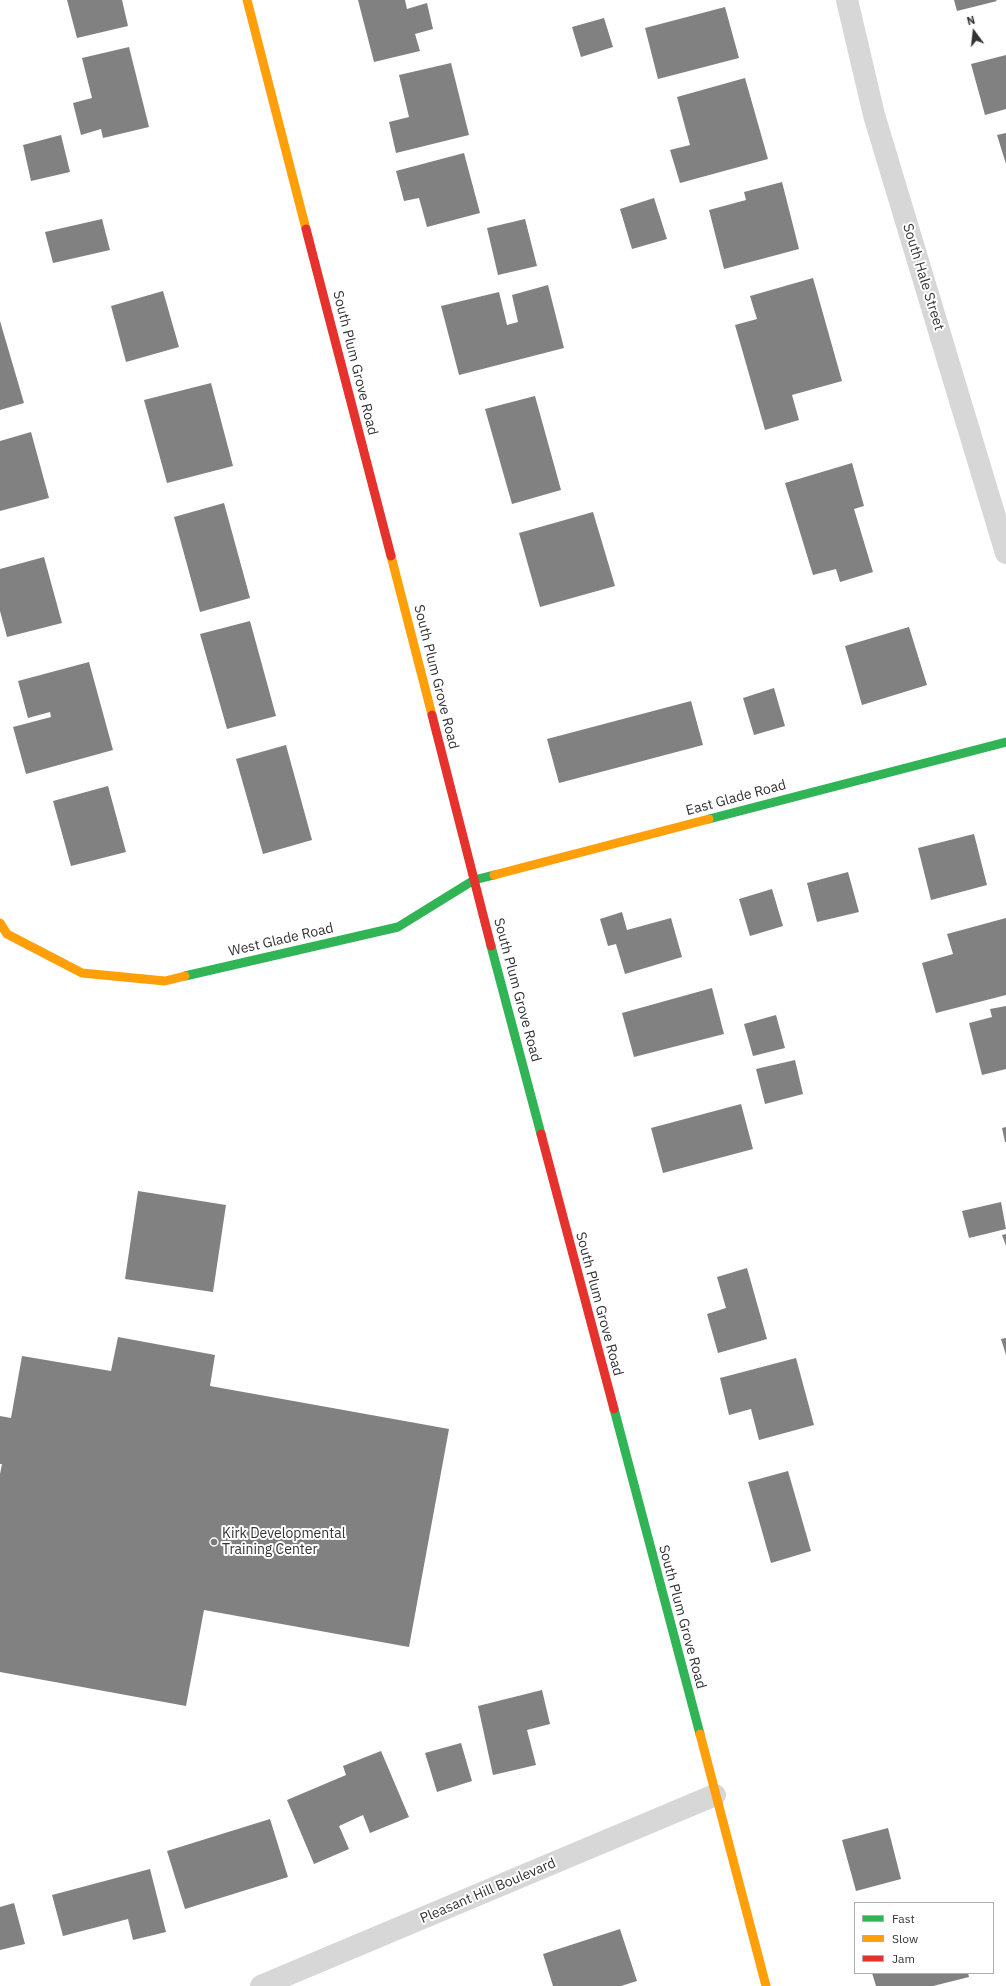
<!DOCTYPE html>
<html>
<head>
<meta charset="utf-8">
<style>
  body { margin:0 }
  #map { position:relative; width:1006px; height:1986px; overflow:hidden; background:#fff; font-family:"IBM Plex Sans",sans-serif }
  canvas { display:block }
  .legend { position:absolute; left:854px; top:1902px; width:140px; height:72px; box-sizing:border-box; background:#fff; border:1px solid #adadad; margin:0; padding:5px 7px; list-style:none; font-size:12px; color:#333 }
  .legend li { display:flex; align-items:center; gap:8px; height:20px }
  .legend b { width:20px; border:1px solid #adadad }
  .north { position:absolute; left:954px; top:12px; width:40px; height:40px; -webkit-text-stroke:3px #fff; paint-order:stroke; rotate:345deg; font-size:11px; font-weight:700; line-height:16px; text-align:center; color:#333 }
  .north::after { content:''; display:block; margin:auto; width:14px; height:18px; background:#333; clip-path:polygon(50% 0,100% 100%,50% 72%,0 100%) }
</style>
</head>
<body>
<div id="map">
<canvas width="1006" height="1986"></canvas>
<ul class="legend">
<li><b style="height:5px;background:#30b455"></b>Fast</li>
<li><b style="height:5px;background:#ff9f0a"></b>Slow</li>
<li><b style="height:5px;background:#e5322d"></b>Jam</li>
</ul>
<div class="north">N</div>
</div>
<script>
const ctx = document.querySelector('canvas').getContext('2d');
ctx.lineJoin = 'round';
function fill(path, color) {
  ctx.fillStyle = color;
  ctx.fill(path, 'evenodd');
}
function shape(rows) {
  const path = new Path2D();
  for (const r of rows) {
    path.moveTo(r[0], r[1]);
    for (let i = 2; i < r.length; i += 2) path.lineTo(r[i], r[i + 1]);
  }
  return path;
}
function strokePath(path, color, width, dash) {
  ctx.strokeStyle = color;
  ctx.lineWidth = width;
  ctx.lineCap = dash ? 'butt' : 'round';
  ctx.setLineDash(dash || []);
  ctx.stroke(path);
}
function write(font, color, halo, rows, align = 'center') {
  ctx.font = font + ' "IBM Plex Sans",sans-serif';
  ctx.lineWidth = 4;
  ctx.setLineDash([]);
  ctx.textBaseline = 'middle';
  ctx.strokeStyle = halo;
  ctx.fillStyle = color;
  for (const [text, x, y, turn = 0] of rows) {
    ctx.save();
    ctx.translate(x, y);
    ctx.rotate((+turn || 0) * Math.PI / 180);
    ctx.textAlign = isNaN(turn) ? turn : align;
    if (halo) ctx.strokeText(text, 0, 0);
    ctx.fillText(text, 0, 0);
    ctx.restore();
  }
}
const building = shape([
  [67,0,122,0,128,26,77,38],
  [358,0,405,0,407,9,427,3,433,29,415,34,420,51,374,62],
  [954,0,996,0,997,1,957,11],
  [725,7,739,58,658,79,645,28],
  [604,18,613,47,581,57,572,27],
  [129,47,149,127,103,138,101,129,81,135,73,103,92,98,82,58],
  [1006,55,1006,109,985,115,971,64],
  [451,63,469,135,396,153,389,122,409,117,399,75],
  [745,78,768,159,680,183,670,150,690,145,677,97],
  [1006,133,1006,164,997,135],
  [61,135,70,172,31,181,23,145],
  [464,153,480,213,427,227,419,198,404,201,396,171],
  [782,182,799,249,724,269,709,210,746,200,744,192],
  [654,198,667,239,632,249,620,209],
  [102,219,110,250,53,263,45,232],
  [525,219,537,266,498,275,487,228],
  [813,278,842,381,792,395,799,420,765,430,735,325,757,319,750,296],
  [548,285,564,348,459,375,441,306,499,292,507,325,518,322,512,295],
  [163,291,179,347,126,362,111,306],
  [0,321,24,403,0,410],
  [211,383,233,466,167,483,144,400],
  [535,396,561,490,512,504,485,409],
  [31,432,49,498,0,511,0,441],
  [852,463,864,506,854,509,873,572,840,582,836,569,813,575,785,483],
  [224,503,250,598,200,612,174,517],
  [593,512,615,586,540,607,519,533],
  [44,557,62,623,7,637,0,611,0,569],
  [250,621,276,716,227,729,200,634],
  [909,627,927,685,862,705,845,646],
  [89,662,113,750,26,774,13,727,51,717,50,712,28,718,18,681],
  [774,688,785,726,754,735,743,698],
  [691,701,703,745,559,783,547,739],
  [286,745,312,840,263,854,236,759],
  [108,786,126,852,71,866,53,801],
  [974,834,987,885,931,900,918,848],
  [848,872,859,912,817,922,807,883],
  [772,889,783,926,750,936,739,899],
  [622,912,627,930,671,918,682,957,625,974,616,944,608,946,600,919],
  [1006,918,1006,995,936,1013,922,963,953,954,947,934],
  [712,988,724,1034,634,1057,622,1013],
  [1006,1006,1006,1069,982,1075,969,1023,992,1017,990,1009],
  [776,1015,785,1048,753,1056,744,1024],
  [795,1060,803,1094,765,1104,756,1069],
  [741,1104,753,1149,663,1173,651,1128],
  [1006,1127,1006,1142,1005,1142,1002,1128],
  [138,1191,226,1205,213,1292,125,1279],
  [1001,1202,1006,1229,969,1238,962,1211],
  [1006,1234,1006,1246,1002,1235],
  [747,1268,767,1339,718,1353,707,1314,726,1308,717,1277],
  [118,1337,215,1355,210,1386,449,1429,409,1647,204,1610,186,1706,0,1672,0,1474,2,1464,0,1464,0,1416,11,1418,22,1356,111,1371],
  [1006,1338,1006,1355,1001,1339],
  [796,1358,814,1425,759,1440,751,1409,729,1415,720,1378],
  [788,1471,811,1551,771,1563,748,1482],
  [542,1690,550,1724,527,1730,536,1765,493,1775,478,1706],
  [461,1743,472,1781,437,1792,425,1753],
  [381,1751,409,1817,370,1833,363,1815,339,1826,349,1849,314,1864,287,1800,346,1775,343,1766],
  [270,1819,288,1877,185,1909,167,1851],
  [888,1828,901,1879,856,1891,842,1840],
  [150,1869,166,1932,133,1940,128,1919,63,1936,52,1895],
  [14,1903,25,1944,0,1950,0,1907],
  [620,1929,637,1981,621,1986,553,1986,543,1954],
  [872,1973,968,1973,969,1977,933,1986,876,1986]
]);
const street = shape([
  [847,0,874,115,1006,553],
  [261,1986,715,1795]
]);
const fast = shape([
  [709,819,1006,742],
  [491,946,541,1134],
  [185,976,398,927,474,880,494,875],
  [614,1409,700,1734]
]);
const slow = shape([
  [247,0,306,229],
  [391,556,432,715],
  [494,875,709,819],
  [0,923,7,934,82,973,165,981,185,976],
  [700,1734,766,1986]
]);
const jam = shape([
  [306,229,391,556],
  [432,715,491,946],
  [541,1134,614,1409]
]);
const markers = [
  [214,1542,4,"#7a7a7a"]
];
const streetNames = [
  ["South Hale Street",923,277,73],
  ["South Plum Grove Road",355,363,76],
  ["South Plum Grove Road",436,677,76],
  ["East Glade Road",736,798,-15],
  ["West Glade Road",281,940,-13],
  ["South Plum Grove Road",517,990,75],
  ["South Plum Grove Road",599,1304,75],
  ["South Plum Grove Road",682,1617,75],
  ["Pleasant Hill Boulevard",488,1891,-23]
];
const poiNames = [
  ["Kirk Developmental",222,1534],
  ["Training Center",222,1550]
];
fill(building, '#818181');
strokePath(street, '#d7d7d7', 22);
strokePath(fast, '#30b455', 9);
strokePath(slow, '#ff9f0a', 9);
strokePath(jam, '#e5322d', 9);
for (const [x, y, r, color] of markers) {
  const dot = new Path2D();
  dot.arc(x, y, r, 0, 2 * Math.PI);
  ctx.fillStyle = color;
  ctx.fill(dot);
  strokePath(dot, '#fff', 1.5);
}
write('14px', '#333', '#fff', streetNames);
write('14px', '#333', '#fff', poiNames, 'left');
</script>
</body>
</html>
